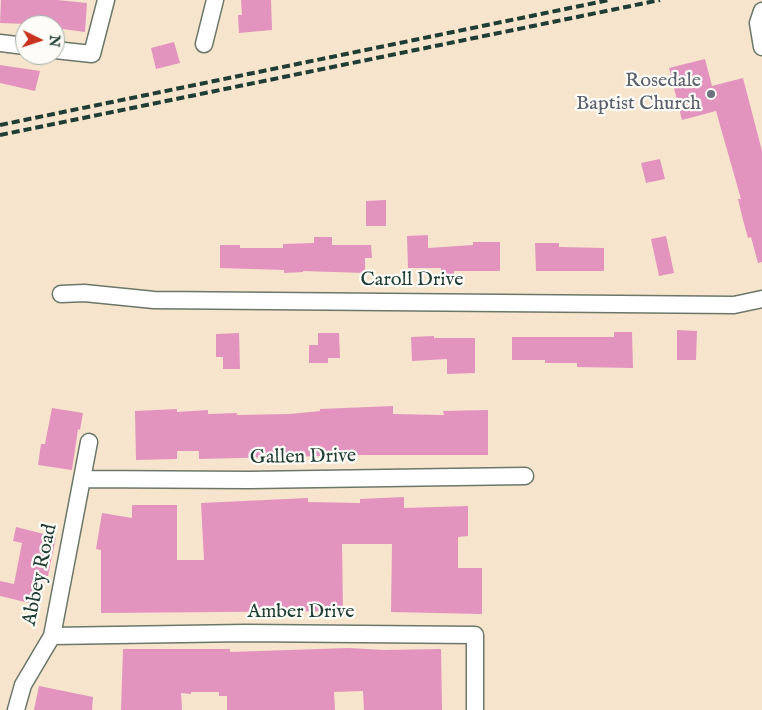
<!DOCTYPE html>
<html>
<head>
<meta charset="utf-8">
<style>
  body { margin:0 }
  #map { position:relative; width:762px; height:710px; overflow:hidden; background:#f6e4cc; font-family:"IM FELL English",serif }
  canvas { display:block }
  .north { position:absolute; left:15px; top:15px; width:50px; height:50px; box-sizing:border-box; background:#fdfcf7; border:1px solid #a4b0a9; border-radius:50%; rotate:94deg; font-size:14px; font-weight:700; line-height:20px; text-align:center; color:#1f3d34 }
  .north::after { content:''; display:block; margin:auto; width:18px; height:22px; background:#c8321e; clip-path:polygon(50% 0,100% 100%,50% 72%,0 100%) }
</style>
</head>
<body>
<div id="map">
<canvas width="762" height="710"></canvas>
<div class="north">N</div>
</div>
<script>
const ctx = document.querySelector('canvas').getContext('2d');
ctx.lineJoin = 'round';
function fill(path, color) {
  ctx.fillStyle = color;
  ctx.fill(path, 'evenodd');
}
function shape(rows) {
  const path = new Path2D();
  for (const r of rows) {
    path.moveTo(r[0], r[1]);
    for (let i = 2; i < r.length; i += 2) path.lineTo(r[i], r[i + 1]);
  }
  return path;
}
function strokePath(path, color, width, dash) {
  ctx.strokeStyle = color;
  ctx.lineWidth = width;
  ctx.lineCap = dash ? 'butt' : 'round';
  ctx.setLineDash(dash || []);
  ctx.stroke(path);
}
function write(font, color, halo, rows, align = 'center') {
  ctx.font = font + ' "IM FELL English",serif';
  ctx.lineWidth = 4.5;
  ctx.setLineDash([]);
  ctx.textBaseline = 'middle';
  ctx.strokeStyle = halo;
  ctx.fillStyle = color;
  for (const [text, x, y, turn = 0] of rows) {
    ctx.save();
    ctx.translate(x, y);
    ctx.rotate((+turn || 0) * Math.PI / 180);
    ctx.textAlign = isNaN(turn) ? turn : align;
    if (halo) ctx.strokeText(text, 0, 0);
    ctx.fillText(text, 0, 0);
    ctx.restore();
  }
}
const building = shape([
  [1,0,57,0,87,3,85,32,55,28,55,25,0,23],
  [241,0,271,0,272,30,239,33,238,15,242,15],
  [174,42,180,63,156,69,151,48],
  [705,59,712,86,743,78,762,151,762,262,758,263,751,237,748,238,743,220,738,199,741,199,716,111,682,120,669,68],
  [0,65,40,71,35,91,0,83],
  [660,159,665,179,646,183,641,163],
  [386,200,386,226,366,226,366,201],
  [428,235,428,248,473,245,473,242,500,242,500,271,454,271,454,275,441,275,441,268,408,268,407,236],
  [666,236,674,273,659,276,651,239],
  [314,237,332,237,332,245,371,245,372,258,365,258,365,273,303,271,303,272,284,273,284,270,220,268,220,245,240,245,240,248,283,248,283,244,314,243],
  [535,243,559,243,559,247,604,248,604,271,536,271],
  [677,330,697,331,696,360,677,360],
  [614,332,632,332,633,368,577,367,577,363,545,363,545,360,512,360,512,337,614,337],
  [239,333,240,369,223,369,223,357,216,357,216,334],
  [318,333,339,333,340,358,328,358,328,363,309,363,309,345,318,345],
  [434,336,434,338,475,338,475,373,447,374,447,359,412,361,411,337],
  [393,406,393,414,444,415,443,411,488,410,488,455,364,455,199,459,199,451,177,451,177,459,136,460,135,411,177,409,177,412,208,410,208,414,237,413,237,415,290,414,320,411,320,409],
  [52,408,83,413,80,430,78,429,72,470,38,465,41,444,45,444],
  [404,497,404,508,468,506,468,536,458,537,458,568,482,568,482,614,391,612,392,544,342,544,343,611,101,613,101,550,96,549,102,513,132,518,132,505,177,505,177,560,204,560,201,503,308,498,308,502,360,503,360,499],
  [16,527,56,537,48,576,45,576,38,605,0,596,0,581,14,584,22,543,13,541],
  [349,648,384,650,441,649,442,710,364,710,363,691,334,692,335,710,227,710,227,696,219,696,219,692,191,692,191,694,181,693,182,710,121,710,123,649,230,649,230,652],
  [39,686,93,697,92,710,34,710]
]);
const minor = shape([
  [762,11,758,23,762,47],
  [0,43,25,46],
  [204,44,215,0],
  [55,50,92,54,106,0],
  [61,294,84,293,154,300,734,305,762,299],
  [82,479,249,480,525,476],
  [52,636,245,633,475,635,475,710],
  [16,710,23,685,52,636,89,442]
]);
const rail = shape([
  [0,125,609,0],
  [0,135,660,0]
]);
const markers = [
  [711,94,5,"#6b7280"]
];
const worshipNames = [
  ["Rosedale",701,82],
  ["Baptist Church",701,105]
];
const streetNames = [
  ["Caroll Drive",412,281],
  ["Gallen Drive",303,458,-1],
  ["Abbey Road",41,575,-78],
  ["Amber Drive",301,613]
];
fill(building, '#e294bf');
strokePath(minor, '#6a7769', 19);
strokePath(minor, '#fff', 16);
strokePath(rail, '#1f3d34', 4, [8, 4]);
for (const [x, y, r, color] of markers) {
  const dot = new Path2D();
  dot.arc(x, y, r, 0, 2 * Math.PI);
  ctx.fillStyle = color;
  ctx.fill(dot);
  strokePath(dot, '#fdfcf7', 2);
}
write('20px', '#5b616d', '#fdfcf7', worshipNames, 'right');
write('20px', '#1f3d34', '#fdfcf7', streetNames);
</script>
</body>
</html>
